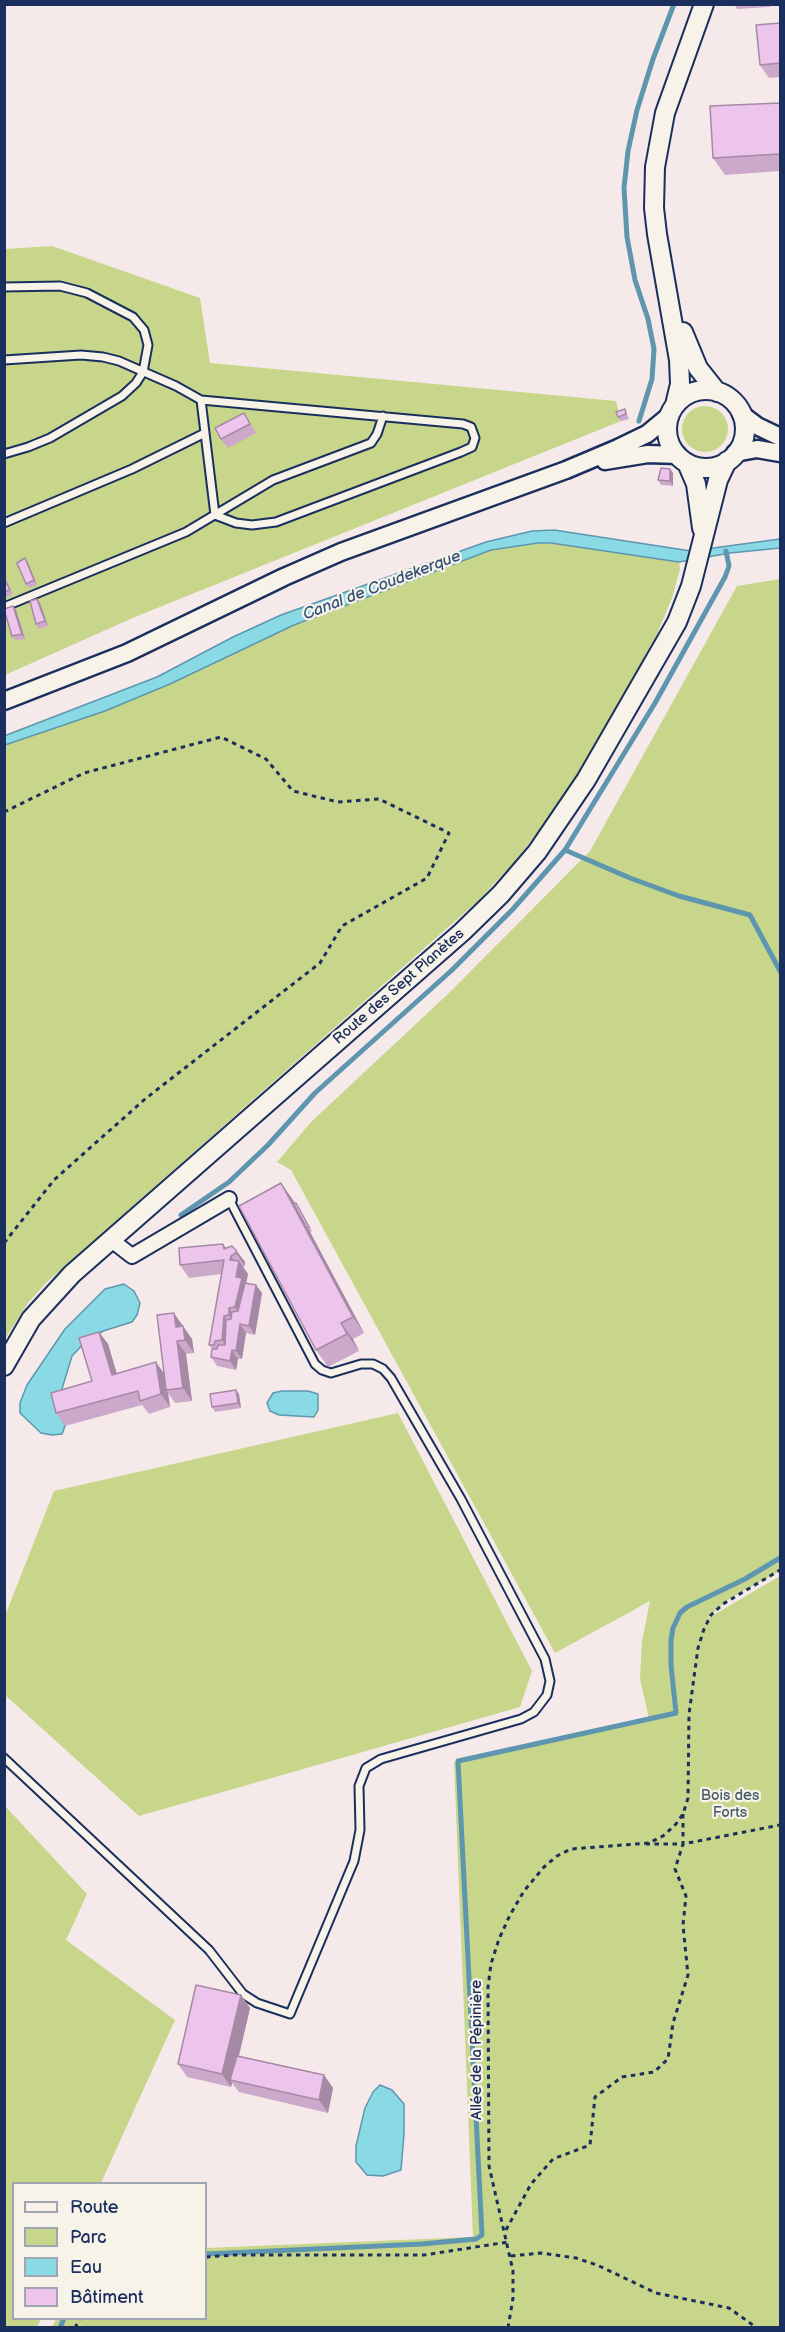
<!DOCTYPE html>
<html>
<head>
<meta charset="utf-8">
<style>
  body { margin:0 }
  #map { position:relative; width:785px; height:2332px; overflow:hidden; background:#f5eae9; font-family:"Balsamiq Sans",sans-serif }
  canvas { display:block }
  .frame { position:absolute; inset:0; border:6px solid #1b2f5e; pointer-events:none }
  .legend { position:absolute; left:12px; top:2182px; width:195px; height:138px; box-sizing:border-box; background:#f7f3e8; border:2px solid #9fa5b1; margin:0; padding:8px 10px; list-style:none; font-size:18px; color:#1b2f5e }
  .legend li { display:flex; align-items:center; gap:12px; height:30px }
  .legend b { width:30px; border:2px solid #9fa5b1 }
</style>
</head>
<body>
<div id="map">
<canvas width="785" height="2332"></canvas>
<div class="frame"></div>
<ul class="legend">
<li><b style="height:8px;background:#f7f3e8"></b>Route</li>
<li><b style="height:16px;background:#c7d68a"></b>Parc</li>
<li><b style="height:16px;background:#8adae6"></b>Eau</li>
<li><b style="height:16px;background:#edc4eb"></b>Bâtiment</li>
</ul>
</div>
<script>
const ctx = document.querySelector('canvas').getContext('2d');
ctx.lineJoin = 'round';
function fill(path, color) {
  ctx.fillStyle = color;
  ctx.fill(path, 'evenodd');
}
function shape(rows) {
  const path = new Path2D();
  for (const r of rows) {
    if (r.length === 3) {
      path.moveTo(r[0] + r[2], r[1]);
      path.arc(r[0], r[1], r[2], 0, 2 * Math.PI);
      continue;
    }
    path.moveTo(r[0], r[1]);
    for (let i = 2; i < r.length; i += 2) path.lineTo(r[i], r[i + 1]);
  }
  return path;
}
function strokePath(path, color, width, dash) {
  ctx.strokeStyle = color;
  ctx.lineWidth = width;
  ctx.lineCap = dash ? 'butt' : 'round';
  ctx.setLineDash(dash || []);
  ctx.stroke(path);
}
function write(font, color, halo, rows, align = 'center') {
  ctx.font = font + ' "Balsamiq Sans",sans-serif';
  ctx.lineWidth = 4.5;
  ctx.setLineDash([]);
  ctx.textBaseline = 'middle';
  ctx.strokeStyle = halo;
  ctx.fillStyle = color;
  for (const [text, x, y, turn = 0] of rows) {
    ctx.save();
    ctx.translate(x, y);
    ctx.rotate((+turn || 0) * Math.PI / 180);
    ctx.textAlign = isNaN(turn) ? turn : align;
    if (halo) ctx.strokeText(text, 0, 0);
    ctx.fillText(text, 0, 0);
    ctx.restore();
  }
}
const green = shape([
  [52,246,200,298,210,363,616,401,621,421,135,617,5,675,5,249],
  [705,429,23],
  [538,543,578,545,679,562,680,569,672,598,657,634,596,744,553,812,516,860,480,899,47,1282,28,1303,5,1339,5,745,105,711,294,625,396,585,491,550],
  [780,579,780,1571,729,1599,705,1620,780,1576,780,2327,52,2327,56,2319,206,2318,206,2248,473,2237,454,1762,649,1719,640,1679,642,1641,650,1601,555,1653,291,1170,277,1162,311,1122,449,993,590,851,737,586],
  [398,1413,532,1671,520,1707,139,1816,5,1695,5,1616,54,1491],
  [5,1806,87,1894,66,1940,175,2020,101,2183,14,2184,14,2318,41,2319,37,2327,5,2327]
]);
const water = shape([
  [554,530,691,551,780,539,780,548,730,553,679,562,551,543,538,543,491,550,294,625,170,684,105,711,5,745,4,736,157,677,233,637,281,615,486,542,532,531,554,530],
  [124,1284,134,1291,140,1303,137,1315,132,1322,103,1331,85,1342,72,1356,58,1402,65,1426,62,1434,52,1435,41,1433,20,1413,20,1403,27,1385,65,1329,105,1289,124,1284],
  [282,1391,308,1391,318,1394,318,1410,314,1417,279,1415,270,1411,267,1403,273,1393,282,1391],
  [380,2085,392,2090,404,2104,404,2134,401,2170,383,2176,367,2175,356,2162,356,2146,365,2108,373,2092,380,2085]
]);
const stream = shape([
  [639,421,652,379,654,349,648,319,635,280,627,237,624,188,628,151,637,110,653,59,674,4],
  [565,850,630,878,679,896,750,915,780,971],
  [181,1215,229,1182,268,1145,315,1093,452,970,513,909,565,850,655,703,725,577,729,566,726,551],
  [206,2254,422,2244,476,2239,482,2235,458,1761,676,1713,671,1665,671,1640,673,1628,680,1613,687,1607,745,1579,780,1558],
  [60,2328,64,2318]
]);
const path = shape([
  [4,812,84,773,221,737,266,759,293,791,338,802,379,799,449,833,427,878,342,926,320,963,145,1099,54,1180,4,1243],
  [683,1814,683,1844,780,1825],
  [506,2230,531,2184,553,2159,590,2145,595,2097,622,2077,654,2072,668,2059,673,2023,688,1975,683,1925,686,1896,675,1869,683,1844,646,1844],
  [511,2256,541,2253,576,2258,597,2265,656,2293,729,2308,757,2328],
  [206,2257,234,2255,424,2255,508,2242],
  [75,2328,80,2318],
  [508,2328,513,2298,513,2271,489,2166,488,1987,491,1964,499,1939,510,1915,524,1891,544,1867,557,1856,571,1849,649,1843,663,1836,676,1824,683,1814,688,1798,689,1714,698,1648,704,1629,711,1615,723,1604,780,1570]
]);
const service = shape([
  [4,287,60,286,87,293,133,317,144,330,148,345,143,372,136,383,122,396,50,438,28,447,4,454],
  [4,360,81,355,103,357,119,361,176,386,201,400,205,433,132,469,4,523],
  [201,400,463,424,471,427,475,438,472,447,461,452,276,522,252,525,236,523,215,515,205,433],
  [4,607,186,532,273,480,371,443,377,434,383,416],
  [4,1758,209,1950,243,1994,257,2003,290,2014,354,1861,360,1830,359,1786,366,1768,381,1759,521,1719,534,1712,547,1695,550,1681,545,1659,461,1499,391,1378,383,1369,373,1364,361,1364,331,1373,322,1370,315,1364,229,1199]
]);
const minor = shape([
  [110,1239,132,1256,229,1199]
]);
const tertiary = shape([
  [741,414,757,426,780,437],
  [735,453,757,449,780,453],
  [605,461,648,454,678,455],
  [4,701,127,653,284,577,341,552,566,470,618,448,647,434,670,415]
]);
const secondary = shape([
  [683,332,698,368,717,392],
  [706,429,39],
  [675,405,680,384,679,360,657,234,654,208,655,167,665,113,704,4],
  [687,463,696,484,702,528],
  [4,1366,31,1319,72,1274,462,932,501,894,537,852,586,780,677,622,691,586,718,480,727,461]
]);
const wall = shape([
  [734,4,769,4,770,7,737,9],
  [780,23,780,77,769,78,760,65],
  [780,103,780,171,725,175,713,158],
  [625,409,629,419,621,421,618,417],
  [244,413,256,433,228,448,221,439],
  [670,469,673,473,673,486,661,485,658,480],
  [28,563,37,585,29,588,26,584],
  [4,576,13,594,4,598],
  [37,599,40,603,48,626,39,629,36,624],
  [13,606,16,610,25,639,15,640,12,636],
  [281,1183,295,1203,296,1203,299,1207,312,1231,310,1232,364,1333,353,1339,359,1351,328,1367,316,1350],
  [223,1244,226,1248,232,1246,245,1262,245,1266,243,1267,248,1274,246,1283,256,1285,262,1293,255,1335,246,1333,242,1359,238,1359,236,1370,217,1366,211,1357,212,1349,209,1345,222,1274,189,1278,180,1265],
  [182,1326,192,1339,194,1353,186,1354,192,1401,175,1403,168,1393,170,1407,149,1414,142,1405,65,1426,56,1413,92,1381,99,1332,108,1344,117,1374,164,1373],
  [239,1394,241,1408,215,1412,212,1407],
  [241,1995,250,2008,239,2056,324,2075,333,2088,328,2113,239,2092,232,2083,231,2087,187,2077,178,2064]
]);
const shadedWall = shape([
  [670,469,673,473,673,486,670,481],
  [25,558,28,563,37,585,34,580],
  [37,599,40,603,48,626,45,621],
  [13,606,16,610,25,639,22,634],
  [281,1183,293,1200,364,1333,353,1317],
  [223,1244,238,1266,239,1261,248,1274,246,1284,244,1320,235,1307,236,1277,224,1249],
  [236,1250,245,1262,245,1266,236,1253],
  [256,1285,262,1293,255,1335,249,1326],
  [229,1308,238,1321,238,1328,229,1315],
  [174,1313,183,1326,176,1327],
  [224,1316,233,1329,232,1350,238,1359,236,1370,230,1361,231,1353,222,1340],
  [341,1323,353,1339,359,1351,347,1334],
  [240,1324,246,1333,242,1359,236,1351],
  [183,1326,192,1339,194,1353,185,1340],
  [99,1332,108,1344,121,1388,112,1375],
  [177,1341,186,1354,192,1401,183,1388],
  [156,1362,165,1375,166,1390,168,1393,170,1407,161,1394],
  [236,1390,239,1394,241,1408,238,1403],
  [241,1995,250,2008,233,2080,230,2080,232,2083,231,2087,222,2074],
  [324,2075,333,2088,328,2113,319,2100]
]);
const building = shape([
  [780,23,780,63,760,65,756,25,780,23],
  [780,103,780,154,713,158,710,106,780,103],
  [625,409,626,414,618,417,616,412,625,409],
  [244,413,250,424,221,439,215,428,244,413],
  [661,468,670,469,670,481,658,480,661,468],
  [25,558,34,580,26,584,17,563,25,558],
  [4,578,10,590,4,592,4,578],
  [37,599,45,621,36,624,30,601,37,599],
  [13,606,22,634,12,636,4,609,13,606],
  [281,1183,353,1317,341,1323,347,1334,316,1350,239,1206,281,1183],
  [296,1203,309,1227,307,1228,294,1204,296,1203],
  [223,1244,224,1249,232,1246,236,1250,236,1253,231,1256,230,1260,239,1261,236,1277,242,1278,235,1307,229,1308,229,1315,224,1316,222,1340,215,1341,214,1345,209,1345,224,1260,180,1265,179,1248,223,1244],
  [245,1283,256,1285,249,1326,240,1324,236,1351,232,1350,230,1361,211,1357,212,1349,217,1349,218,1345,225,1345,226,1320,231,1319,232,1312,238,1311,245,1283],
  [174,1313,176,1327,183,1326,185,1340,177,1341,183,1388,166,1390,157,1315,174,1313],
  [99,1332,112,1375,156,1362,161,1394,140,1401,138,1391,56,1413,51,1393,92,1381,79,1338,99,1332],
  [236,1390,238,1403,212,1407,210,1394,236,1390],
  [196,1985,241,1995,222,2074,178,2064,196,1985],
  [237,2056,324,2075,319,2100,230,2080,237,2056]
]);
const streetNames = [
  ["Route des Sept Planètes",399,987,-41],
  ["Allée de la Pépinière",477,2050,-90]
];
const parkNames = [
  ["Bois des",730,1796],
  ["Forts",730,1813]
];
const waterNames = [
  ["Canal de Coudekerque",382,586,-21]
];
fill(green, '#c7d68a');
fill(water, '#8adae6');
strokePath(water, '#5e96b0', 1.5);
strokePath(stream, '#5e96b0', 5);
strokePath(service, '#1b2f5e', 11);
strokePath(minor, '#1b2f5e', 18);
strokePath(tertiary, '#1b2f5e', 21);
strokePath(secondary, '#1b2f5e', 22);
strokePath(path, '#1b2f5e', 3, [4.5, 4.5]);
strokePath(service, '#f7f3e8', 7);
strokePath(minor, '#f7f3e8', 14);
strokePath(tertiary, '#f7f3e8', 16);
strokePath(secondary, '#f7f3e8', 18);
fill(wall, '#cca9ca');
fill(shadedWall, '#a689a4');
fill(building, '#edc4eb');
strokePath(building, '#a689a4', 1.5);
write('15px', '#1b2f5e', '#f7f3e8', streetNames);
write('15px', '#465969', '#f7f3e8', parkNames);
write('italic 16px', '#315179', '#f7f3e8', waterNames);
</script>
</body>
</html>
